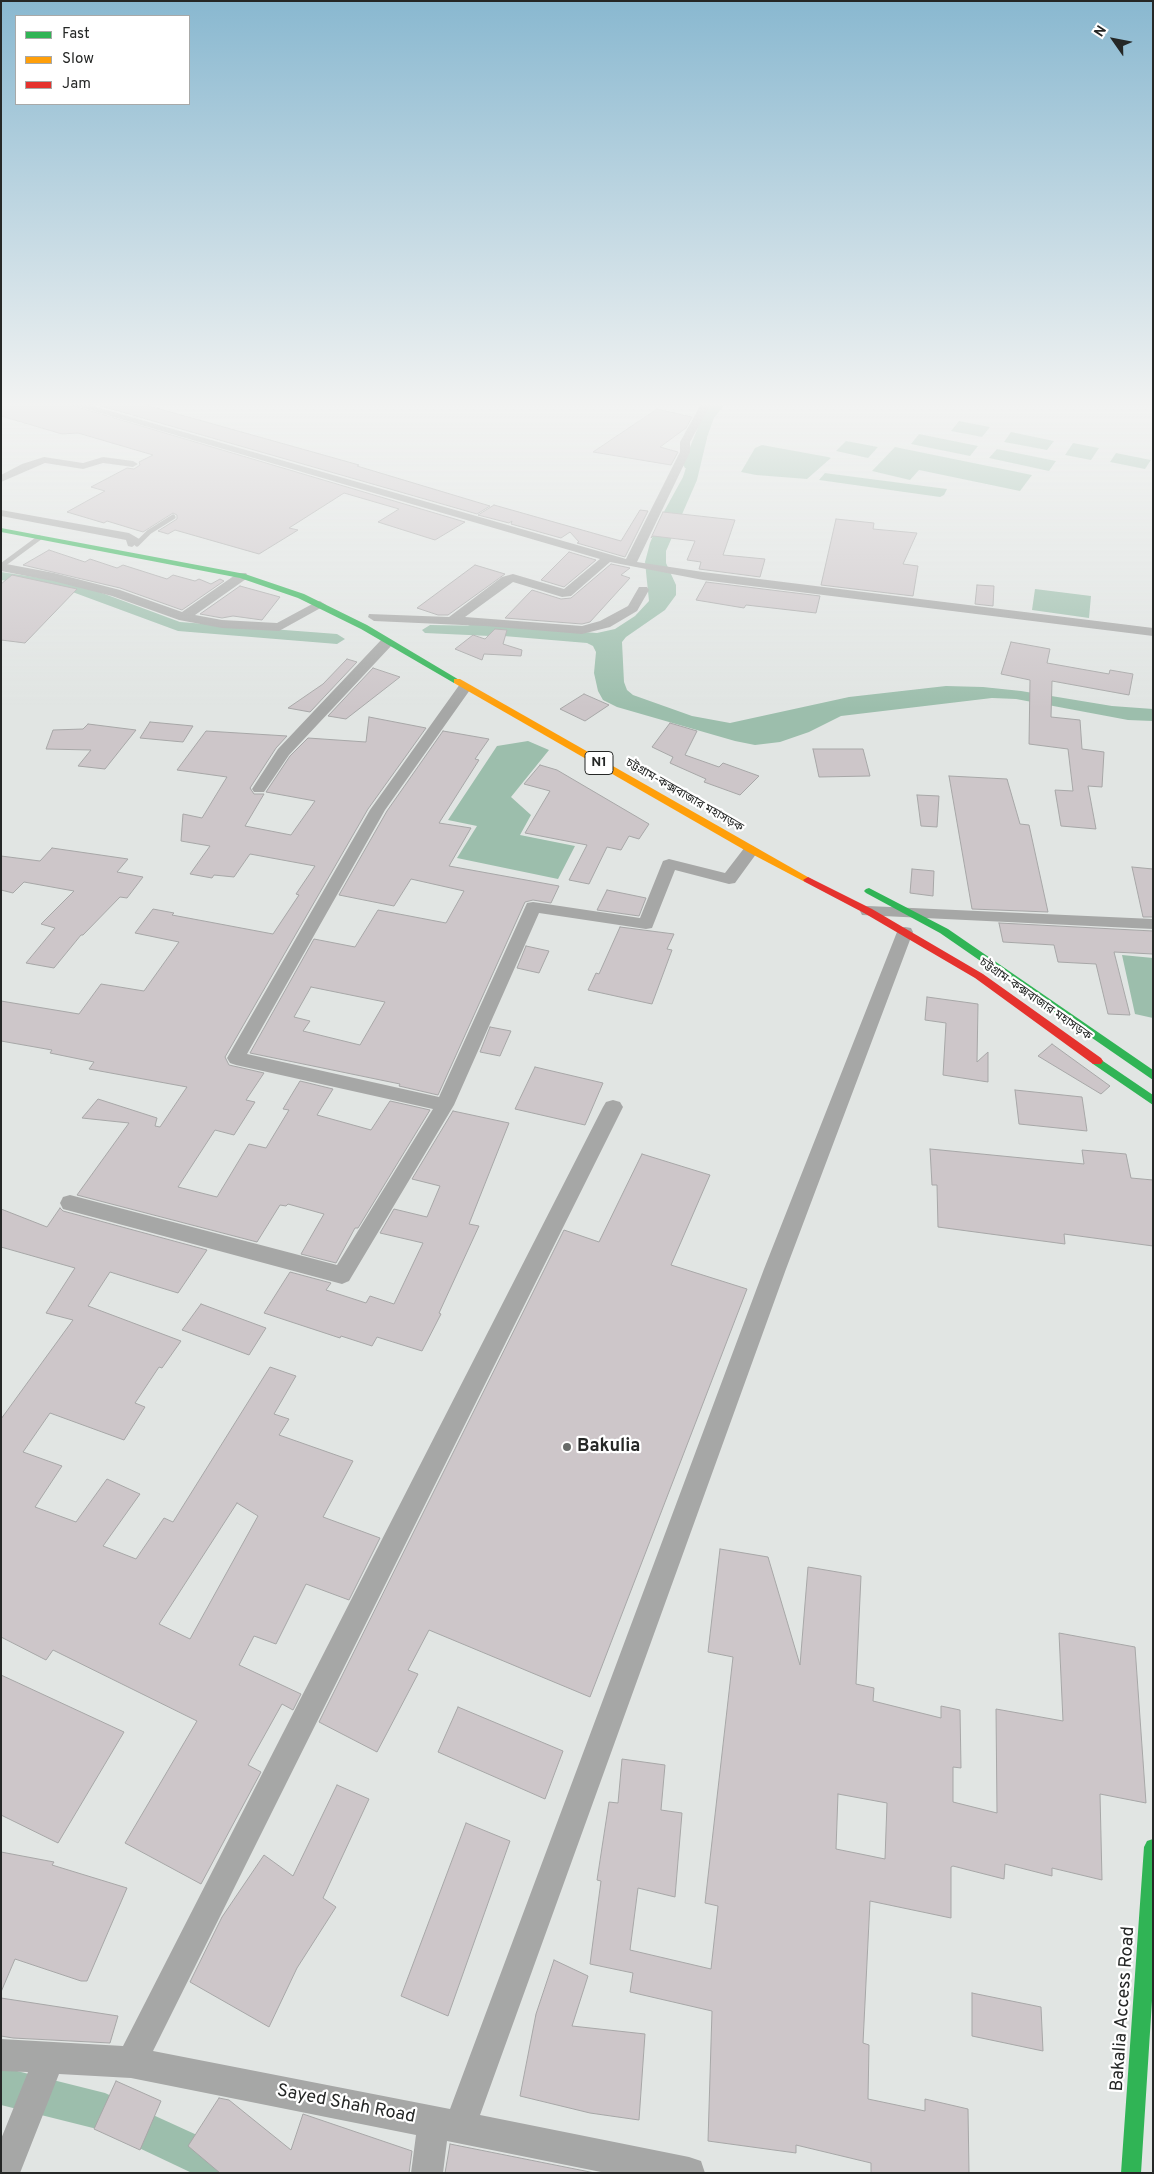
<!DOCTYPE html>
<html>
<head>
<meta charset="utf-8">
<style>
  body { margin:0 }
  #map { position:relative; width:1154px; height:2174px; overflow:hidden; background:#e1e5e3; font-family:Overpass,sans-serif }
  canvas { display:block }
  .frame { position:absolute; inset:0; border:2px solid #252726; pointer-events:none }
  .legend { position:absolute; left:15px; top:15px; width:175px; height:90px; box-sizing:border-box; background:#fff; border:1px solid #a8a9a8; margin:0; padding:6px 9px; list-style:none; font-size:15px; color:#252726 }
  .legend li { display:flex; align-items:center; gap:10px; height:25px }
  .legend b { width:25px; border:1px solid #a8a9a8 }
  .north { position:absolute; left:1089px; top:15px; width:50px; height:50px; -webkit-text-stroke:4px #fff; paint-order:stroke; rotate:303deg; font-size:14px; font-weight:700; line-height:20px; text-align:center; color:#252726 }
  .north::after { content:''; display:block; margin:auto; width:18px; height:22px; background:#252726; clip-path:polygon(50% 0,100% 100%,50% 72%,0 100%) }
</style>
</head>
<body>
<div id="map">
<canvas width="1154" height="2174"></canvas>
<div class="frame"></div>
<ul class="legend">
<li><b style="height:6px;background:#30b455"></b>Fast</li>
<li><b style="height:6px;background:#ff9f0a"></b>Slow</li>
<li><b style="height:6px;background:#e5322d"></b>Jam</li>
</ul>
<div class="north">N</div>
</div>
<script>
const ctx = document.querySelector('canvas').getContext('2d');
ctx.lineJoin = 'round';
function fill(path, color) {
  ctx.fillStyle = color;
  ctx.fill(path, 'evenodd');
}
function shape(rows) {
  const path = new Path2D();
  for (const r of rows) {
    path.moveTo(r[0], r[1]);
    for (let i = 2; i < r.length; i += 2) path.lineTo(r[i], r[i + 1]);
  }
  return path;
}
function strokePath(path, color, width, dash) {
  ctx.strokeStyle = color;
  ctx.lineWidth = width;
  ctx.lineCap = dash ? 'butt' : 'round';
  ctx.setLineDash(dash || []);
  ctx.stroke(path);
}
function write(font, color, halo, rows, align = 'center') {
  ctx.font = font + ' Overpass,"Noto Sans Bengali",sans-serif';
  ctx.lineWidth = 4.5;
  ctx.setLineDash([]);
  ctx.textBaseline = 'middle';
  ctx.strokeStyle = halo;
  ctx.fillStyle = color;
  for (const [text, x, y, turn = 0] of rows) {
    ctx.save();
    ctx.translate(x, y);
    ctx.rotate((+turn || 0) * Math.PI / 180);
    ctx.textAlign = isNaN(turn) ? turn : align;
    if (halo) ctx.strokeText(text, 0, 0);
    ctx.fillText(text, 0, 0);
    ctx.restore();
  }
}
const water = shape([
  [959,421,990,427,982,437,951,431],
  [1011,432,1054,441,1047,450,1004,442],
  [919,434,978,446,970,456,911,444],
  [701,438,707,438,697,480,666,551,666,563,676,585,676,595,665,610,626,637,622,642,624,682,627,690,633,695,692,716,730,723,849,697,946,686,983,687,1021,691,1112,706,1153,709,1153,721,1128,720,1016,699,992,698,841,716,809,732,780,742,755,745,735,741,617,707,603,700,598,691,594,673,596,652,593,646,587,643,468,633,461,629,470,625,484,625,597,633,615,629,635,616,649,601,645,562,650,543,660,519,683,477,695,439],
  [846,441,878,447,868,458,836,451],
  [1073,443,1099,448,1091,460,1065,455],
  [762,445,828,457,831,458,807,479,756,475,741,472,755,448],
  [895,447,1032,475,1020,491,919,470,910,480,872,471],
  [997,449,1056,461,1049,471,989,458],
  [1116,453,1151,460,1145,469,1110,462],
  [825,473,832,474,947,489,944,495,940,497,819,480],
  [1035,589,1091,596,1089,618,1032,610],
  [528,741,549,750,511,797,531,815,520,835,575,846,558,879,457,858,477,826,448,820,497,746],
  [1122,955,1153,958,1153,1018,1135,1014]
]);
const canal = shape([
  [712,404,725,404,714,418,697,465,690,469,685,468,683,465,702,417,712,404],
  [1,572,75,583,180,622,337,634,345,639,337,644,178,631,67,590,1,580,1,572],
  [430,625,490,626,498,631,490,636,425,633,422,630,430,625],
  [1,2067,105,2093,118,2099,243,2156,249,2170,247,2173,192,2173,101,2130,1,2105,1,2067]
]);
const building = shape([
  [1,404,67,404,465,522,435,540,378,522,399,509,344,493,289,528,298,530,259,554,175,530,168,534,158,531,177,519,177,515,173,513,143,532,107,521,104,523,67,512,105,491,91,487,127,468,134,469,140,465,139,462,153,455,78,433,62,434,1,416,1,404],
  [94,404,142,404,359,465,357,466,490,506,477,514,94,404],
  [657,409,692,417,686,428,660,447,678,452,671,465,593,452,657,409],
  [494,505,621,541,640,510,648,511,625,557,577,543,579,542,570,532,561,538,511,524,512,521,509,523,478,515,494,505],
  [663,512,735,520,723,555,765,559,760,577,699,569,701,562,687,560,695,541,653,536,651,538,663,512],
  [836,519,874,523,873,529,917,533,903,564,918,566,913,596,821,585,836,519],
  [49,550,85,562,90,559,117,568,123,565,167,579,173,575,195,581,199,579,211,584,220,579,224,581,182,610,120,588,23,565,49,550],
  [569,552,596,560,564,587,541,580,569,552],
  [611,564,630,568,621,575,630,578,590,622,582,624,505,618,532,590,561,599,571,598,611,564],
  [475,565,505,574,448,615,438,615,417,608,475,565],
  [12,575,77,589,25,643,1,640,1,584,12,575],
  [706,582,820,596,816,613,746,605,744,608,696,600,706,582],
  [977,585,994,586,993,606,975,604,977,585],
  [240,586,280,597,262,620,233,616,222,618,200,614,240,586],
  [495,629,507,630,503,644,522,650,521,656,484,654,482,660,455,649,473,635,485,639,495,629],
  [1011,642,1050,649,1047,663,1109,674,1110,670,1133,674,1129,695,1052,681,1051,717,1080,720,1082,749,1104,752,1102,787,1088,786,1096,829,1061,826,1055,790,1073,791,1068,749,1029,744,1030,680,1001,674,1011,642],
  [347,659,357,662,310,712,288,708,323,684,347,659],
  [373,668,400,677,346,719,328,716,373,668],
  [584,694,609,705,585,721,560,709,584,694],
  [369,717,426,728,368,809,225,1057,229,1065,264,1073,246,1100,255,1102,234,1135,215,1130,178,1187,217,1197,249,1144,266,1148,289,1110,283,1109,300,1081,333,1089,317,1115,371,1130,390,1101,430,1110,358,1228,355,1228,336,1263,301,1254,324,1214,288,1204,286,1206,280,1205,257,1242,77,1195,129,1123,82,1118,98,1099,157,1118,155,1126,160,1127,187,1087,89,1069,94,1062,50,1053,52,1050,1,1041,1,1001,79,1014,101,984,144,991,179,942,135,933,153,909,174,913,172,915,273,934,299,895,296,894,315,866,250,854,234,877,214,875,212,878,190,874,210,846,181,841,183,814,202,818,227,777,177,770,206,731,287,736,276,748,250,788,254,794,264,794,245,826,291,835,315,801,266,792,290,756,308,738,366,742,369,717],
  [150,722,193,726,183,742,140,738,150,722],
  [670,723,697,731,685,755,719,767,723,763,759,776,740,795,704,782,706,779,670,763,673,757,652,747,670,723],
  [88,724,136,730,105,769,78,766,91,750,46,749,53,730,83,729,88,724],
  [443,731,489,739,475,759,479,760,439,823,471,828,449,866,559,886,551,903,533,900,525,902,438,1095,399,1086,400,1084,250,1053,314,939,355,947,378,910,446,923,464,891,411,879,394,906,339,895,387,811,443,731],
  [311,987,385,1002,360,1045,303,1031,310,1021,294,1017,311,987],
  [813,749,863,749,870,776,819,777,813,749],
  [540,765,557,770,649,824,639,839,629,836,621,850,607,847,589,884,569,880,587,845,525,833,550,791,524,784,540,765],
  [949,776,1007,779,1020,824,1029,825,1048,912,972,909,949,776],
  [917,795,939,796,937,827,921,826,917,795],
  [52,848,128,859,117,872,143,877,127,898,120,897,83,935,81,935,54,968,26,963,55,928,41,924,74,891,24,882,13,893,1,890,1,856,40,861,52,848],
  [1132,867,1153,869,1153,917,1143,917,1132,867],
  [912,869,934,871,933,896,910,893,912,869],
  [607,890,646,898,639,916,597,910,607,890],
  [999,923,1153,931,1153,954,1114,952,1130,1015,1108,1014,1096,964,1058,962,1054,945,1003,942,999,923],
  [620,927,674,934,667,949,672,950,652,1004,588,990,596,973,599,974,620,927],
  [526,946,549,951,539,973,517,968,526,946],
  [927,997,978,1004,977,1062,988,1052,988,1082,943,1075,946,1023,925,1020,927,997],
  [490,1027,511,1031,500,1056,480,1052,490,1027],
  [1052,1044,1110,1086,1101,1094,1038,1056,1052,1044],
  [535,1067,603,1083,585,1125,515,1109,535,1067],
  [1015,1090,1082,1097,1087,1131,1019,1124,1015,1090],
  [453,1111,509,1123,469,1224,479,1226,439,1313,441,1314,422,1351,377,1337,372,1346,341,1336,340,1338,264,1313,290,1272,331,1283,326,1290,366,1303,370,1296,394,1304,423,1243,380,1233,394,1209,427,1217,440,1186,412,1179,453,1111],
  [930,1149,1084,1164,1082,1150,1126,1154,1131,1178,1153,1180,1153,1246,1064,1234,1065,1244,938,1227,937,1185,932,1185,930,1149],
  [642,1154,710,1175,671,1265,747,1289,590,1697,429,1630,408,1670,418,1674,377,1752,319,1722,564,1230,599,1242,642,1154],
  [60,1208,63,1211,207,1250,178,1293,110,1272,88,1306,181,1341,162,1368,159,1367,135,1403,145,1407,124,1440,50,1413,23,1452,62,1466,35,1507,76,1522,107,1479,140,1494,103,1546,136,1559,164,1518,173,1522,270,1367,296,1376,274,1414,289,1419,279,1435,353,1461,323,1517,380,1538,349,1600,306,1584,276,1644,254,1636,239,1665,301,1694,293,1710,282,1704,248,1765,261,1772,201,1884,125,1843,197,1721,53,1650,46,1660,1,1637,1,1419,73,1320,46,1313,75,1268,1,1247,1,1209,47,1227,60,1208],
  [237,1503,258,1516,190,1639,159,1624,237,1503],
  [201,1304,266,1328,249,1355,182,1330,201,1304],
  [720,1549,768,1557,800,1665,808,1567,861,1576,856,1684,874,1688,873,1701,941,1718,941,1706,960,1710,961,1768,953,1767,953,1802,997,1813,996,1709,1063,1721,1059,1633,1135,1647,1146,1803,1100,1794,1102,1880,1052,1868,1052,1876,1005,1864,1004,1879,953,1866,951,1867,951,1918,870,1901,863,2043,869,2045,868,2099,925,2111,925,2099,968,2109,969,2173,871,2173,871,2163,796,2145,796,2153,708,2141,712,2011,630,1992,633,1973,590,1964,601,1881,597,1880,609,1802,618,1803,622,1759,665,1765,661,1810,682,1813,675,1897,638,1888,630,1950,711,1969,718,1906,705,1903,733,1657,708,1652,720,1549],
  [838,1794,887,1803,885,1859,836,1849,838,1794],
  [1,1675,124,1732,58,1843,1,1815,1,1675],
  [458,1707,563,1751,545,1799,438,1752,458,1707],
  [337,1785,369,1799,323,1898,336,1907,297,1968,269,2027,190,1982,222,1917,264,1855,293,1876,337,1785],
  [466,1823,510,1841,448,2016,401,1996,466,1823],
  [1,1852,54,1862,52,1865,127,1888,87,1981,81,1981,15,1959,1,1992,1,1852],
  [554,1960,588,1976,572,2026,645,2034,639,2120,590,2113,520,2096,536,2014,554,1960],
  [972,1993,1041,2007,1043,2051,972,2036,972,1993],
  [1,1998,118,2016,110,2043,13,2038,1,2036,1,1998],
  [116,2081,161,2101,140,2150,94,2129,116,2081],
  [219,2098,229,2100,291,2150,303,2114,412,2151,409,2173,220,2173,188,2146,219,2098],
  [450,2144,595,2173,445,2173,450,2144]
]);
const lane = shape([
  [137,544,149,532,173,517],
  [1,566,39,538]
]);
const street = shape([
  [69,404,86,404,626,559,680,452,680,442,701,404,711,404,690,442,690,452,637,562,703,572,1153,628,1153,636,703,580,610,562,571,596,562,597,513,582,465,617,582,626,600,621,628,606,639,587,647,587,649,590,637,611,610,627,582,634,485,626,374,621,368,617,369,614,449,617,502,577,513,574,564,589,600,559,69,404],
  [44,457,83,463,103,457,133,461,138,464,133,467,103,463,83,469,45,463,1,482,1,475,22,464,44,457],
  [1,510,129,533,141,540,132,547,128,546,126,540,1,516,1,510],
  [1,563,54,573,120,590,182,612,238,573,246,573,248,576,246,579,195,615,222,620,277,623,316,602,320,601,326,605,279,631,222,628,179,620,112,596,53,581,1,571,1,563],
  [387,638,394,642,392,645,289,755,264,792,254,792,252,789,278,749,382,639,387,638],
  [465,683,472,687,385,810,247,1054,439,1097,527,903,533,902,640,918,663,861,669,859,725,873,745,847,751,845,759,850,735,883,729,884,675,870,652,928,646,929,539,913,454,1105,349,1281,342,1284,63,1209,60,1203,63,1197,70,1195,337,1265,433,1109,236,1065,230,1063,227,1058,370,810,460,684,465,683],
  [868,906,1153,919,1153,929,862,915,860,911,862,907,868,906],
  [905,927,911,928,913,932,786,1269,480,2115,689,2157,701,2161,705,2173,606,2173,447,2141,443,2173,411,2173,416,2135,131,2078,59,2074,20,2173,1,2173,1,2139,28,2072,1,2071,1,2039,123,2046,603,1107,606,1102,613,1100,620,1102,623,1107,153,2051,450,2109,764,1269,897,932,899,928,905,927]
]);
const fast = shape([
  [1,528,245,574,304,594,367,625,461,681,454,683,361,629,298,598,240,578,1,532,1,528],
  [869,888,948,929,1153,1070,1153,1080,940,933,866,893,864,891,866,889,869,888],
  [1097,1057,1153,1095,1153,1105,1093,1064,1091,1061,1093,1058,1097,1057],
  [1153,1839,1153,1985,1141,2173,1121,2173,1144,1847,1147,1841,1153,1839]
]);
const slow = shape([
  [454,679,460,679,813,880,811,882,805,882,748,852,454,683,454,679]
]);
const jam = shape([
  [808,877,872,909,983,974,1101,1058,1103,1061,1101,1064,1093,1064,975,978,864,913,805,882,803,880,808,877]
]);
const markers = [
  [567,1447,5,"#676a68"]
];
const farStreetnames = [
  ["চট্টগ্রাম-কক্সবাজার মহাসড়ক",684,796,30],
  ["চট্টগ্রাম-কক্সবাজার মহাসড়ক",1035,1000,35]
];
const shields = [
  [599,763,28]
];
const shieldNames = [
  ["N1",599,763]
];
const nearPoinames = [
  ["Bakulia",577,1447]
];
const nearStreetnames = [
  ["Bakalia Access Road",1124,2009,-86],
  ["Sayed Shah Road",346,2105,11]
];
fill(water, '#9cbeac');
fill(canal, '#9cbeac');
fill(building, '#cdc6c9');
strokePath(building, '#a7a7a7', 1);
strokePath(lane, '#a6a7a6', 5);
fill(street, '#a6a7a6');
fill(fast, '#30b455');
fill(slow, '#ff9f0a');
fill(jam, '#e5322d');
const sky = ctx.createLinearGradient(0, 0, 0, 709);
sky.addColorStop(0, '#89b8d0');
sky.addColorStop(0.57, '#f2f3f2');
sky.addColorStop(1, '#f2f3f200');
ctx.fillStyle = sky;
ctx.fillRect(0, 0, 1154, 709);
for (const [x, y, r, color] of markers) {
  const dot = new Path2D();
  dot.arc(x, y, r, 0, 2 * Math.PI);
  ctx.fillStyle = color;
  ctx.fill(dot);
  strokePath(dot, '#fff', 2);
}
write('12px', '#252726', '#fff', farStreetnames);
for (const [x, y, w] of shields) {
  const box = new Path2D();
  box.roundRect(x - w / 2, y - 11.5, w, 23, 4);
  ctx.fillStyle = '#fff';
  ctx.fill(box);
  strokePath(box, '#252726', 1);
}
write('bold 14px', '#252726', null, shieldNames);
write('bold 18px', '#252726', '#fff', nearPoinames, 'left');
write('18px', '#252726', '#fff', nearStreetnames);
</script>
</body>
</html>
